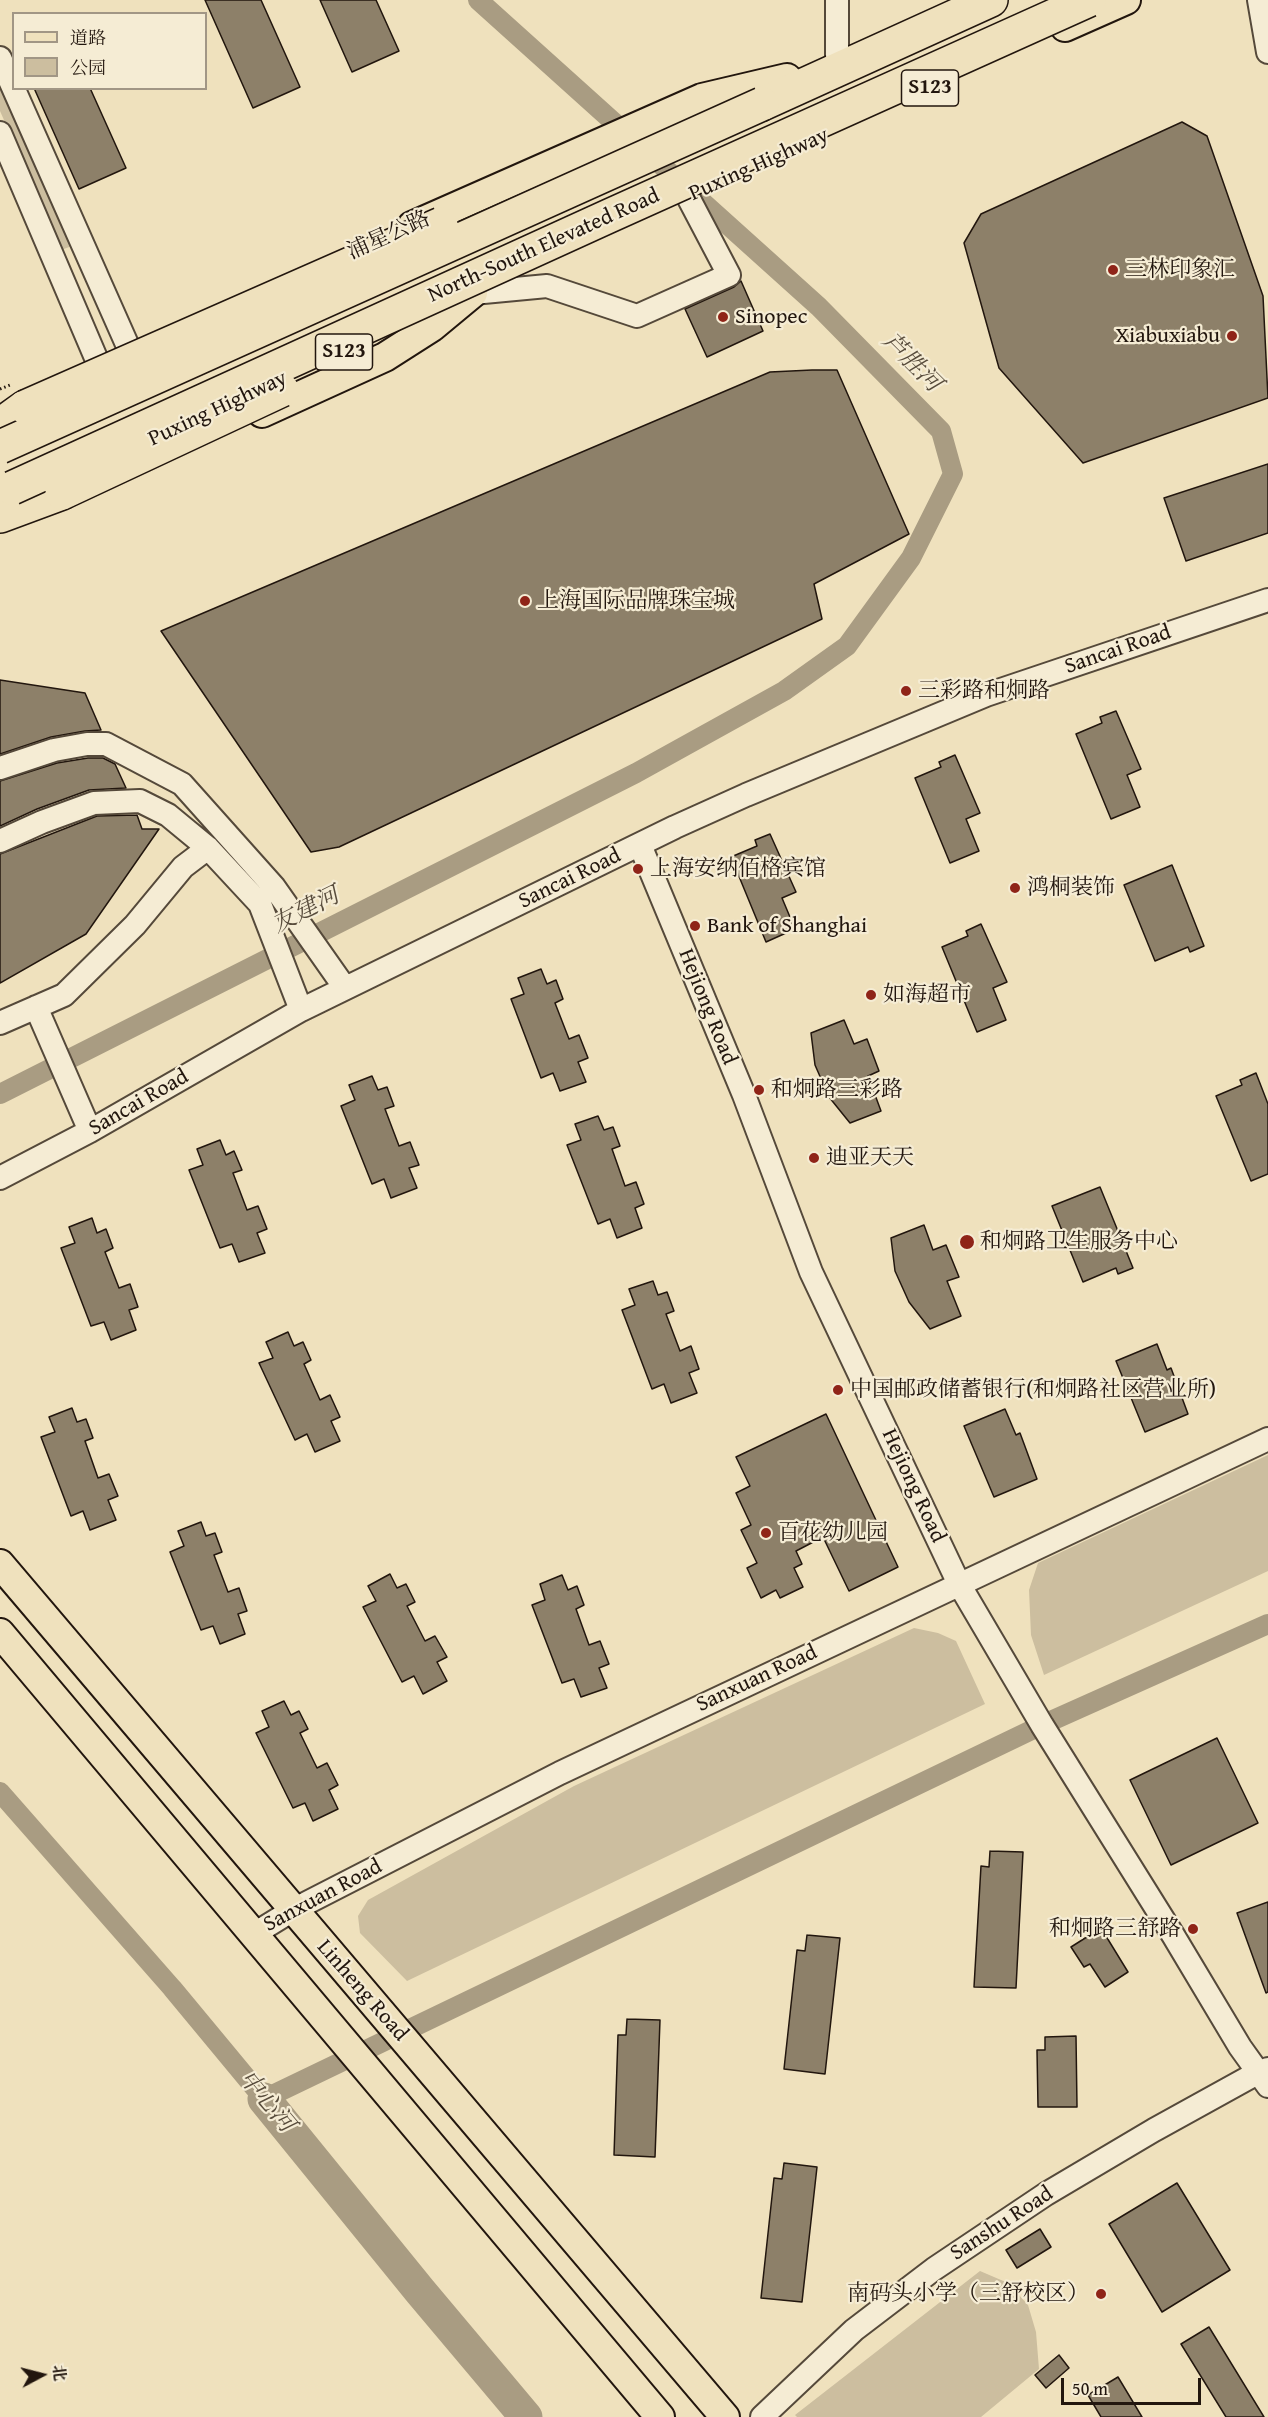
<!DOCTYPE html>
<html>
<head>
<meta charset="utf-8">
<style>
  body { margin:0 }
  #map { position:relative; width:1268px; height:2417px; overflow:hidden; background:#efe1bd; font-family:"Gentium Book Plus","Noto Serif SC",serif }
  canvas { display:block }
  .legend { position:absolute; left:12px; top:12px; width:195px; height:78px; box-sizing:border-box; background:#f5ecd4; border:2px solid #a19685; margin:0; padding:8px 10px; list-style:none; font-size:18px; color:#22160e }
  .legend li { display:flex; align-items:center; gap:12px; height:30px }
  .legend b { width:30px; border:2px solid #a19685 }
  .north { position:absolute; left:12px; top:2345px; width:60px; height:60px; -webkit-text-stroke:4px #f5ecd4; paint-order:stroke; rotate:83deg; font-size:16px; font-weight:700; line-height:24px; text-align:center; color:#22160e }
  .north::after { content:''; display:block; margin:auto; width:21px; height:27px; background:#22160e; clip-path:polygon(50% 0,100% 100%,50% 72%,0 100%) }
  .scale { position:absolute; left:1061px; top:2378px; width:140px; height:27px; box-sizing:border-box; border:3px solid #22160e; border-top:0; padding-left:8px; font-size:18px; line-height:21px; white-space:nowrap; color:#22160e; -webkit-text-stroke:4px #f5ecd4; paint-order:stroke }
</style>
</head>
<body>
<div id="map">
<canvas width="1268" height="2417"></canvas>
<ul class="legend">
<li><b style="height:8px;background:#efe1bd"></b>道路</li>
<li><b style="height:16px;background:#ccbe9f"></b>公园</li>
</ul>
<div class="north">北</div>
<div class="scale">50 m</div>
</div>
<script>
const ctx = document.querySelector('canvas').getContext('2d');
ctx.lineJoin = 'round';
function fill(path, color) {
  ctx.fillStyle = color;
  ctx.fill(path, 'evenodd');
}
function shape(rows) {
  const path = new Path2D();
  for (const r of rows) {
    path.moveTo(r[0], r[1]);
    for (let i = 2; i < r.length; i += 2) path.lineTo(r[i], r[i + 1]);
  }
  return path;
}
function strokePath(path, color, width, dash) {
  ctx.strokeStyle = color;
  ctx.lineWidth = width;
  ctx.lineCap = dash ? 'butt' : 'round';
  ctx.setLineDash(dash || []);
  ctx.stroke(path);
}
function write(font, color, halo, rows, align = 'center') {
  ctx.font = font + ' "Gentium Book Plus","Noto Serif SC",serif';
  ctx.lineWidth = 4.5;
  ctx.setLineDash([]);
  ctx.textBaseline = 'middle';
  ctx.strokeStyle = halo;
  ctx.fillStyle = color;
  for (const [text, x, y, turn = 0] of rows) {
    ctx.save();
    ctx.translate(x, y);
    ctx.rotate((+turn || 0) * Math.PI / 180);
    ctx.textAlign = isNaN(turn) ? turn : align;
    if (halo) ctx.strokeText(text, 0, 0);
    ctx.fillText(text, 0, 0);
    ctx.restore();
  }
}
const green = shape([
  [0,80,72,246,61,250,0,111],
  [1268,1455,1268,1571,1044,1675,1031,1635,1029,1590,1038,1563],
  [914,1628,938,1633,956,1641,985,1704,407,1981,360,1933,358,1916,368,1900,574,1786],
  [980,2271,1008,2283,1028,2305,1036,2332,1039,2369,981,2417,797,2417,795,2415]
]);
const canal = shape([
  [0,1094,636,773,784,691,847,646,911,558,953,474,941,431,819,307,478,0],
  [0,1792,172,1988,264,2099,1042,1725,1268,1624]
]);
const river = shape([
  [264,2099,420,2291,526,2417]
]);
const building = shape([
  [205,0,261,0,300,87,253,108,205,0],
  [320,0,376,0,399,51,352,72,320,0],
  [34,88,90,88,126,168,79,189,34,88],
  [1182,122,1207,136,1263,296,1268,398,1083,463,999,368,964,243,981,214,1182,122],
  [741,281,763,331,707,357,685,309,734,287,741,281],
  [812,370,837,370,909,534,814,584,822,619,339,847,311,852,161,631,770,372,812,370],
  [1268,464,1268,533,1186,561,1164,498,1268,464],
  [0,680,85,693,101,730,85,731,51,737,0,754,0,680],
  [1116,711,1141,769,1127,775,1140,807,1111,819,1076,734,1102,723,1100,717,1116,711],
  [955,755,980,813,966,819,979,851,950,863,915,778,941,767,939,762,955,755],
  [88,758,103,758,115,764,126,788,89,790,37,809,0,826,0,781,57,763,88,758],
  [137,815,142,829,159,829,86,934,0,983,0,854,97,816,137,815],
  [770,834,796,892,782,898,795,929,766,942,731,857,757,846,755,840,770,834],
  [1172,865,1204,946,1190,952,1188,947,1155,961,1124,885,1172,865],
  [981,924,1007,982,993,988,1006,1020,977,1032,942,947,968,936,966,931,981,924],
  [541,969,547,984,556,980,563,999,555,1003,569,1039,579,1035,588,1058,578,1062,586,1082,560,1091,553,1073,541,1078,511,999,524,994,518,978,541,969],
  [844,1020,854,1044,867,1039,879,1071,868,1076,881,1111,850,1123,829,1097,815,1065,811,1033,844,1020],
  [1256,1073,1268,1104,1268,1174,1251,1181,1216,1096,1242,1085,1240,1080,1256,1073],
  [372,1076,378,1090,387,1087,394,1106,385,1109,399,1146,410,1142,419,1165,409,1168,417,1188,391,1198,384,1179,372,1184,341,1106,355,1100,349,1085,372,1076],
  [598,1116,604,1130,613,1127,620,1146,612,1149,625,1186,636,1182,644,1204,635,1208,642,1228,617,1238,610,1219,598,1224,567,1145,581,1140,575,1124,598,1116],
  [220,1140,226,1155,234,1151,242,1170,233,1173,247,1210,258,1206,267,1229,257,1233,265,1253,239,1262,232,1244,220,1248,189,1170,203,1165,197,1149,220,1140],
  [1100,1187,1133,1268,1118,1274,1116,1268,1083,1282,1052,1206,1100,1187],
  [92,1218,97,1233,106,1229,113,1248,105,1252,119,1288,130,1284,138,1307,129,1310,136,1330,111,1340,104,1322,91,1326,61,1248,75,1243,69,1227,92,1218],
  [924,1225,933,1250,946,1245,959,1277,947,1281,961,1316,930,1329,909,1302,895,1271,891,1238,924,1225],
  [653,1281,658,1295,667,1292,674,1311,666,1314,680,1351,691,1346,699,1369,689,1373,697,1393,671,1403,664,1384,652,1389,622,1310,635,1305,629,1289,653,1281],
  [288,1332,294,1346,303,1342,311,1360,304,1364,320,1400,330,1395,340,1417,331,1421,340,1441,315,1452,307,1434,295,1440,259,1363,273,1358,266,1342,288,1332],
  [1157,1344,1167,1370,1171,1368,1188,1414,1145,1432,1116,1361,1157,1344],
  [72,1408,77,1422,86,1419,93,1438,85,1441,98,1478,109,1474,118,1496,108,1500,116,1520,90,1530,83,1511,71,1516,41,1437,55,1432,49,1417,72,1408],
  [1005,1409,1016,1435,1020,1433,1037,1479,994,1497,964,1426,1005,1409],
  [826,1414,898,1567,849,1591,823,1537,796,1551,802,1564,794,1568,803,1587,780,1598,776,1590,761,1598,747,1568,757,1563,741,1530,751,1525,736,1493,750,1486,736,1457,826,1414],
  [201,1522,206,1536,215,1533,222,1552,214,1555,228,1592,239,1588,247,1611,238,1614,245,1634,220,1644,213,1626,201,1630,170,1552,184,1546,178,1531,201,1522],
  [390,1574,397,1588,406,1584,415,1602,407,1606,425,1641,435,1636,447,1657,437,1662,447,1681,423,1694,414,1676,402,1682,363,1607,376,1601,368,1586,390,1574],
  [562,1575,568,1590,577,1586,584,1605,576,1609,589,1645,600,1641,609,1664,599,1668,607,1688,581,1697,574,1679,562,1683,532,1605,545,1600,540,1584,562,1575],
  [284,1701,291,1715,299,1711,308,1729,300,1733,317,1768,327,1763,338,1785,329,1790,338,1809,313,1821,305,1803,293,1808,256,1733,269,1727,262,1711,284,1701],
  [1217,1738,1258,1823,1171,1865,1130,1780,1217,1738],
  [990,1851,1023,1852,1016,1988,974,1987,981,1866,989,1867,990,1851],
  [1268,1902,1268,1992,1266,1993,1237,1913,1268,1902],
  [1101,1928,1128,1972,1105,1987,1090,1964,1084,1967,1071,1947,1101,1928],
  [807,1935,840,1938,825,2074,784,2069,797,1950,805,1951,807,1935],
  [627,2019,660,2020,655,2157,614,2155,618,2035,626,2035,627,2019],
  [1076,2036,1077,2107,1038,2107,1037,2050,1045,2050,1045,2037,1076,2036],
  [784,2163,817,2167,802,2302,761,2298,774,2178,782,2179,784,2163],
  [1177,2183,1230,2270,1162,2312,1109,2224,1177,2183],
  [1040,2229,1051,2247,1017,2268,1006,2250,1040,2229],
  [1209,2327,1264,2417,1226,2417,1181,2344,1209,2327],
  [1059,2355,1069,2368,1046,2388,1035,2375,1059,2355],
  [1118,2377,1142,2417,1101,2417,1088,2395,1118,2377]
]);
const path = shape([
  [0,389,10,385]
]);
const minor = shape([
  [837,0,837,55],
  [1259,0,1268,52],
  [0,58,130,351],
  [0,133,99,365],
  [473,293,547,286,637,316,729,275,688,197],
  [0,768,54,750,87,744,106,744,182,784,274,887,345,988],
  [0,841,42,822,94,803,140,801,168,815,208,848,260,904,301,1010],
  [640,845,744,1095,811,1272,959,1584,1042,1725,1173,1935,1240,2047,1268,2086],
  [36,1007,90,1131],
  [0,1023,64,995,135,925,183,867,208,848],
  [0,1178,90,1131,301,1010,675,827,746,795,986,695,1268,600],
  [254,1934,293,1910,560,1773,1268,1439],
  [762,2417,854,2330,934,2269,1046,2194,1154,2130,1259,2072,1268,2069]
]);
const major = shape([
  [1065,27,1126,0],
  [412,226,702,98,787,78],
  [262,413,385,357,432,327,473,293],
  [0,1564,725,2417],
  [0,1633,660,2417]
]);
const highway = shape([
  [762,104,991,0],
  [0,425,25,407],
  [0,516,62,493]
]);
const highwayBridge = shape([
  [25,407,441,224],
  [0,447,762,104],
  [12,488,609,216,1089,0],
  [62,493,282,390]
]);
const markers = [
  [1113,270,6,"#8f2418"],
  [723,317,6,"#8f2418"],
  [1232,336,6,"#8f2418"],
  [525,601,6,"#8f2418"],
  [906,691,6,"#8f2418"],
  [638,869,6,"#8f2418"],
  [1015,888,6,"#8f2418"],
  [695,926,6,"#8f2418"],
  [871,995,6,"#8f2418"],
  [759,1090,6,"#8f2418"],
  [814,1158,6,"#8f2418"],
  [967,1242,8,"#8f2418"],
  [838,1390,6,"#8f2418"],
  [766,1533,6,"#8f2418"],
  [1193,1929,6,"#8f2418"],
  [1101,2294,6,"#8f2418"]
];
const shields = [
  [930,88,57],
  [344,352,57]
];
const shieldNames = [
  ["S123",930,88],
  ["S123",344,352]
];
const streetNames = [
  ["Puxing Highway",759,165,-24],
  ["浦星公路",389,236,-24],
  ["North-South Elevated Road",544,246,-24],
  ["Puxing Highway",218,409,-25],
  ["Sancai Road",1118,650,-19],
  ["Sancai Road",570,879,-26],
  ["Hejiong Road",707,1007,68],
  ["Sancai Road",139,1103,-30],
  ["Hejiong Road",913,1486,65],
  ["Sanxuan Road",757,1679,-25],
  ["Sanxuan Road",323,1896,-28],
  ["Linheng Road",362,1991,49],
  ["Sanshu Road",1002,2224,-33]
];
const poiNames = [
  ["三林印象汇",1125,270],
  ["Sinopec",735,317],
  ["Xiabuxiabu",1220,336,"right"],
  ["上海国际品牌珠宝城",537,601],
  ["三彩路和炯路",918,691],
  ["上海安纳佰格宾馆",650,869],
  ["鸿桐装饰",1027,888],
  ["Bank of Shanghai",707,926],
  ["如海超市",883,995],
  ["和炯路三彩路",771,1090],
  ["迪亚天天",826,1158],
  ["和炯路卫生服务中心",980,1242],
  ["中国邮政储蓄银行(和炯路社区营业所)",850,1390],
  ["百花幼儿园",778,1533],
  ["和炯路三舒路",1181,1929,"right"],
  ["南码头小学（三舒校区）",1089,2294,"right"]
];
const waterNames = [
  ["芦胜河",911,363,45],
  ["友建河",306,911,-27],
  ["中心河",266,2102,50]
];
fill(green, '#ccbe9f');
strokePath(canal, '#a99c82', 20);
strokePath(river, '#a99c82', 33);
fill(building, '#8d8069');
strokePath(building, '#22160e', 1.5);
strokePath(minor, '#55493a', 26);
strokePath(major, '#22160e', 32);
strokePath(highway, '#22160e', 36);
strokePath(path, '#22160e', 3, [1.5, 3]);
strokePath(minor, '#f5ecd4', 22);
strokePath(major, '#efe1bd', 28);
strokePath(highway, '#efe1bd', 33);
strokePath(highwayBridge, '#22160e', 36, []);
strokePath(highwayBridge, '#efe1bd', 33);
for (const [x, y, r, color] of markers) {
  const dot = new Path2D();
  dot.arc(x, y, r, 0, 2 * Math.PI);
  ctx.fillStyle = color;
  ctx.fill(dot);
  strokePath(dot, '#f5ecd4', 2);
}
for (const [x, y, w] of shields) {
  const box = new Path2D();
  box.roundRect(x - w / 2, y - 18, w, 36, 4.5);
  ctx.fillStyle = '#f5ecd4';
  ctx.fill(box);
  strokePath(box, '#22160e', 1.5);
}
write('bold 21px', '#22160e', null, shieldNames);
write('22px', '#22160e', '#f5ecd4', streetNames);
write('22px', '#22160e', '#f5ecd4', poiNames, 'left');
write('italic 24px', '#584c3c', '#f5ecd4', waterNames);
</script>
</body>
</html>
